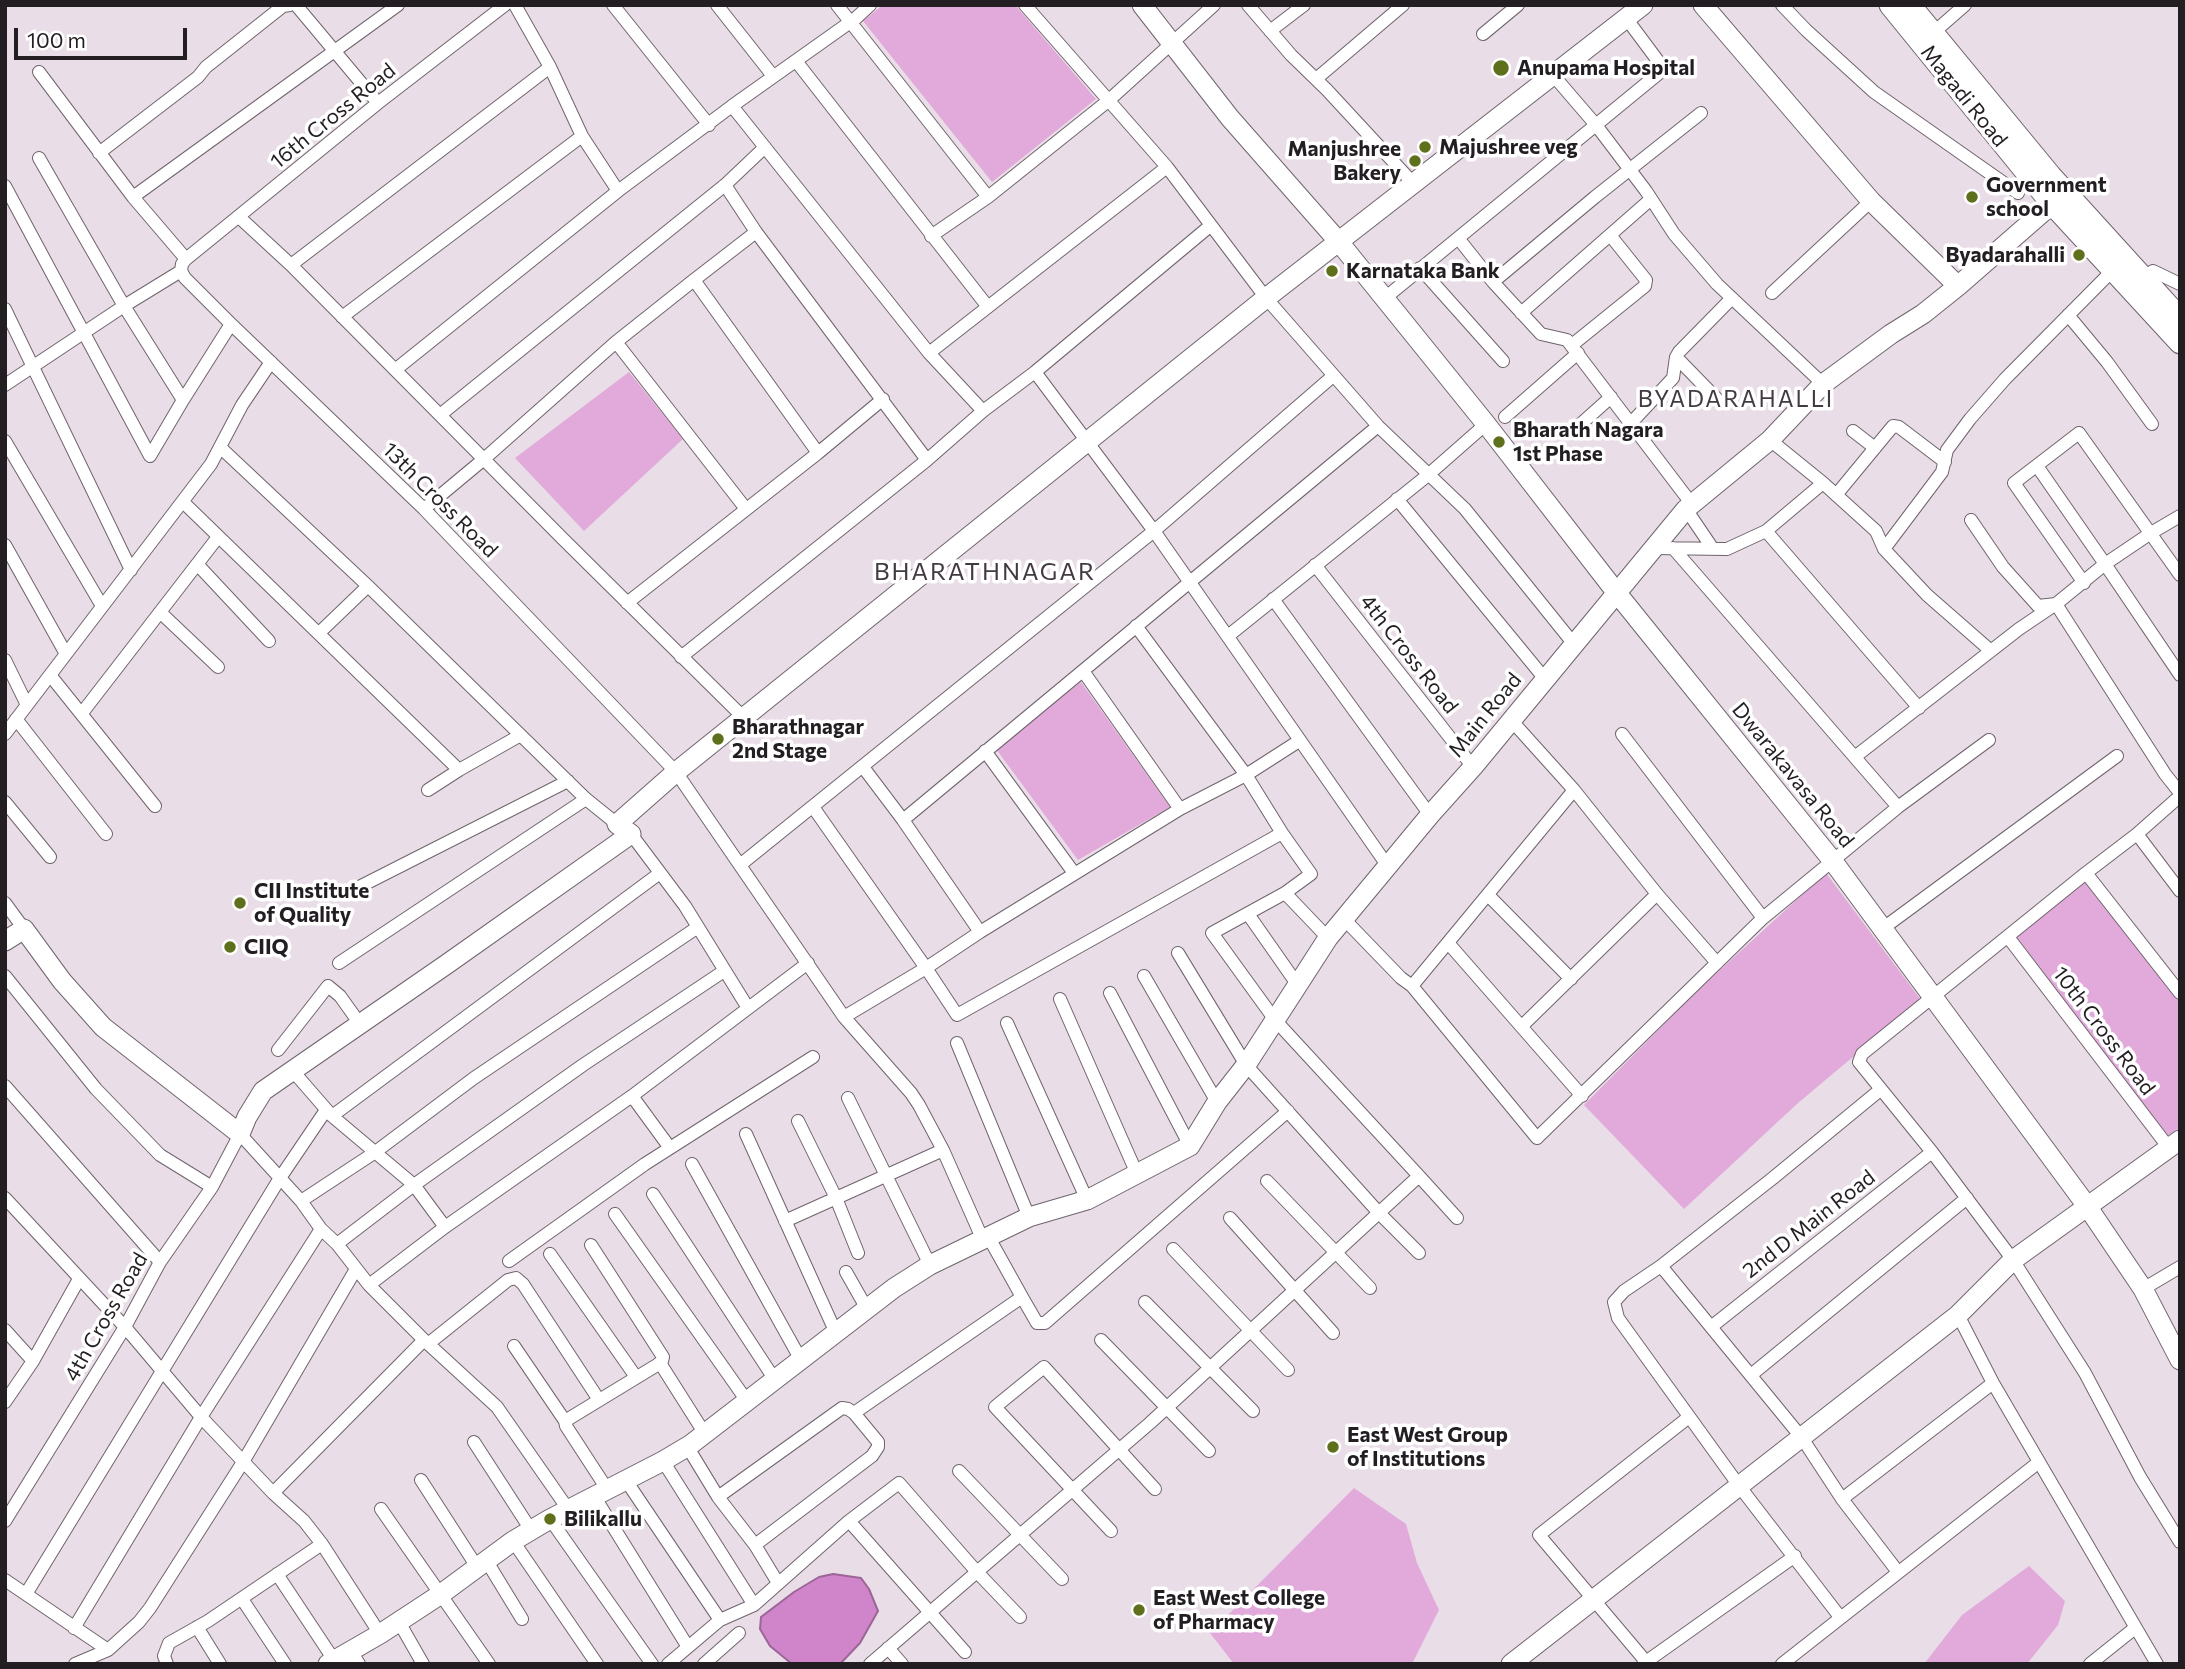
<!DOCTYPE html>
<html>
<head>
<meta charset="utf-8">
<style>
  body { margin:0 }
  #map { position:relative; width:2185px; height:1669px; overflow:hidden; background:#e9dde7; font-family:Commissioner,sans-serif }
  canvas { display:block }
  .frame { position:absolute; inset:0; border:7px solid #221e22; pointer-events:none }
  .scale { position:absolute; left:14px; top:28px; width:173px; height:32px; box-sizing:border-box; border:4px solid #221e22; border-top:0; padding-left:9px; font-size:21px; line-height:24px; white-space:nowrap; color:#221e22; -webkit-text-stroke:5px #fff; paint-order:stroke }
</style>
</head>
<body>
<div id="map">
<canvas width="2185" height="1669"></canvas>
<div class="frame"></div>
<div class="scale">100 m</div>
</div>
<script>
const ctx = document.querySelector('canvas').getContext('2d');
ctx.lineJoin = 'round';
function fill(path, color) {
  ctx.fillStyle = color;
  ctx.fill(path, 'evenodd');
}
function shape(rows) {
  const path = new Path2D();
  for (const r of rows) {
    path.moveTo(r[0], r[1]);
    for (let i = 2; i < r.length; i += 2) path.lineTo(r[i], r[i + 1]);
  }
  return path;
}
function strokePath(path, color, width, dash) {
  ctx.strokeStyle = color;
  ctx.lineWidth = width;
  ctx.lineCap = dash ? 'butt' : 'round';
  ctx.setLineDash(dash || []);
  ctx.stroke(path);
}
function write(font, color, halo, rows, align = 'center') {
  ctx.font = font + ' Commissioner,sans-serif';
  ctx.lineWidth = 7;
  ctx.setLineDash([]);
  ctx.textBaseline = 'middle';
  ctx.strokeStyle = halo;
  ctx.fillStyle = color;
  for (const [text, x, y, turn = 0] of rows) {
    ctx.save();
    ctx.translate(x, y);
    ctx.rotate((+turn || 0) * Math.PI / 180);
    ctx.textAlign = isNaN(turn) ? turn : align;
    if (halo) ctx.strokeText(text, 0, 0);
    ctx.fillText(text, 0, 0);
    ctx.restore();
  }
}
const green = shape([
  [883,5,1015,5,1096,99,992,182,863,21],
  [629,372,683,439,584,531,515,458],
  [1081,682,1170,807,1078,860,996,749],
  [1826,873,1921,1000,1798,1103,1684,1209,1584,1105,1697,991],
  [2093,874,2180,991,2180,1127,2165,1138,2014,933],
  [1354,1488,1406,1524,1417,1563,1439,1610,1412,1664,1234,1664,1210,1633],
  [2029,1566,2065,1601,2058,1625,2027,1664,1924,1664,1962,1615]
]);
const water = shape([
  [833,1574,861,1578,869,1589,878,1611,860,1643,840,1664,792,1664,770,1646,760,1629,761,1617,794,1592,819,1577,833,1574]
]);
const street = shape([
  [296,5,378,103],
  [505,5,378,103,186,259,182,264,181,271,185,278,231,324,424,509,676,772,844,1017,911,1093,919,1105,943,1150,982,1238],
  [515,5,550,67,582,136,618,191],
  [613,5,709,125],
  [717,5,773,76],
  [837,5,988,197],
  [1025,5,1167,167,1266,298,1378,426,1465,509,1573,643],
  [1248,5,1291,55,1327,90,1413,183],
  [1782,5,1806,30,1874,92,2018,193],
  [1270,31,1304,5],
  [1933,33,1965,5],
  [1483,34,1518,5],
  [796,61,988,307],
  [39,72,133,197,186,259],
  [1553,75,1596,125,1646,191,1674,234,1717,284,1823,384],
  [1316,79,1403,5],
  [732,106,929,353,983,411],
  [99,153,198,77,206,67,283,6,290,5],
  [39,158,124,306,183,400,231,324],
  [725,185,756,232],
  [5,186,150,456,183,400],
  [133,197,398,5],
  [239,217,291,265,563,539,744,718],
  [931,236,988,197,1108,101,1214,5],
  [1458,238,1493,282,1541,334,1567,340,1691,503],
  [291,265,550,67],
  [1420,268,1503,361],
  [694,280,756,232,927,460],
  [2140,280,2153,271,2180,284],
  [1493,282,1595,197,1701,113],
  [1772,293,1871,201],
  [1385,298,1664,69,1626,18],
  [5,309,131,570],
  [1521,313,1651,199],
  [2068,315,2107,362,2152,424],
  [342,317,582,136],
  [616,342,746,509],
  [1572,345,1645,286,1646,280,1610,235],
  [929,353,1167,167],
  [1676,357,1717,399],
  [395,370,618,191,732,106,856,18,870,5],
  [1035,372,1154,531,1387,865],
  [5,385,124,306,181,271],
  [440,415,725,185,765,147],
  [1505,417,1578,353],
  [1631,423,1673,378,1676,357,1679,352,1732,298],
  [1573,431,1611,397],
  [1853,431,1875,448],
  [1770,440,1823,483],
  [5,441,102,606],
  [221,448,368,586,586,799,617,824],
  [2037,466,2105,564,2180,675],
  [1836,495,1893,426,1899,427,1945,462],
  [1397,499,1545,679],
  [183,502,459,770,519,736],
  [424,509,484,459,616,342,694,280,818,453],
  [1686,509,1713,549],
  [1971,520,2003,567,2038,606,2056,604,2105,564,2151,533,2180,516],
  [1766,531,1919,708],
  [5,545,66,654],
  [1654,548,1727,549,1766,531,1823,483,1876,531,1884,549,1942,472,1947,450,1970,419,2005,379,2116,267],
  [1673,548,1898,807],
  [1884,549,1927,595,1991,651],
  [197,564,269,641],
  [1315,565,1473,767],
  [2084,583,2014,483,2079,433,2180,575],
  [1273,599,1430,815],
  [627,603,818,453,883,399],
  [160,612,218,667],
  [319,633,368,586],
  [1228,636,1428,475,1486,424],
  [681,657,927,460,983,411,1035,372,1210,226],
  [5,660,27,705],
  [1083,671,1180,809],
  [50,675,155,806],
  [82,713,218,537],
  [16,719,106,834],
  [1511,720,1574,790,1657,894,1717,963],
  [5,734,211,464,242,405,271,362],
  [1622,734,1763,918],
  [985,751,1074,873],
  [1856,756,2019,629,2056,604,2165,774,2180,793],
  [863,767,903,820],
  [428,790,459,770],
  [5,802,50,857],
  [813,807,926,968,957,1015,1282,833],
  [631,834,685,906,748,1008],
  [2137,834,2180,891],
  [740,865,1154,531,1333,376],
  [2086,873,2137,834,2180,796],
  [361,886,568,781],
  [1285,893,1328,938],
  [1488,895,1571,979],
  [5,903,24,929],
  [1248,914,1297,984],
  [1344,919,1401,978,1412,986,1537,1138,1763,918,1898,807,1989,740],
  [1882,929,2117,756],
  [980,932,903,820,1378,426],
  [2008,937,2169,1148],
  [1449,944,1582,1096],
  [1178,953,1246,1065,1379,1213,1419,1253],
  [339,963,586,799],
  [5,976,96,1089,160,1155,212,1187],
  [1144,976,1217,1102],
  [1412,986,1574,790],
  [1110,993,1190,1146],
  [2180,993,2086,873,1862,1054,1859,1062,1932,1152,2013,1260,2085,1373,2140,1477,2180,1542],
  [1060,999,1137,1174],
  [844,1017,926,968,980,932,1180,809,1246,775,1299,741],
  [1007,1023,1087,1200],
  [1522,1026,1657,894],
  [957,1043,1029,1217],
  [278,1050,328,986,340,996,360,1024],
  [292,1070,332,1116,414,1185,445,1227],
  [5,1086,160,1262],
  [632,1096,670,1148],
  [848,1098,930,1265],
  [332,1116,660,873],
  [798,1121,836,1198,858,1253],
  [746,1134,836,1333],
  [692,1164,801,1360],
  [1419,1176,1457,1218],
  [1267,1181,1370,1288],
  [653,1194,775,1380],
  [5,1198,125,1327,201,1417,273,1493,304,1521,322,1544,380,1634],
  [301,1201,374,1153,474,1078,698,927],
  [615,1214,747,1401],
  [1230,1218,1333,1333],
  [785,1221,943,1150],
  [337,1244,414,1185,583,1065,724,971],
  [591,1245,663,1357,662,1361,657,1365,565,1421,566,1426,607,1489],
  [1173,1249,1288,1370],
  [550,1254,636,1377],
  [509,1261,645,1164,813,1057],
  [1661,1266,1802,1438,1842,1499,1898,1572],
  [846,1272,867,1309],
  [2143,1289,2180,1267],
  [1022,1297,1037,1323,1045,1323,1288,1111],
  [1145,1302,1253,1411],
  [1958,1315,1993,1383,2157,1664],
  [1711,1327,1932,1152],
  [5,1330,33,1361,79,1279],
  [424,1340,497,1407,568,1509],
  [1101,1340,1209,1451],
  [428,1344,508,1280,516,1278,523,1284,599,1400],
  [514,1346,565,1421],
  [660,1363,705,1434],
  [1751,1375,1967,1198],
  [5,1402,33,1361],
  [854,1413,848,1409,842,1408,718,1497,755,1545,872,1456,878,1447,878,1442,854,1413,1022,1297,988,1236],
  [474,1442,531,1530],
  [687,1446,718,1497],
  [663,1461,754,1605],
  [959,1471,1062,1579],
  [625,1479,720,1620],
  [421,1480,477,1567],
  [273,1493,424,1340,369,1285],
  [594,1496,688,1647],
  [1842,1499,1993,1383],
  [381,1509,489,1664],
  [550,1519,652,1664],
  [5,1521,125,1327,160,1262,212,1187,240,1134,301,1201,321,1229,337,1244,369,1285,445,1227,632,1096,808,963],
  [849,1521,965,1652],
  [1111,1531,995,1407,1044,1367,1155,1489],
  [513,1541,597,1664],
  [755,1545,778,1583],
  [486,1560,522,1619],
  [277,1574,334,1660],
  [5,1580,108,1650],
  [26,1594,280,1178,326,1110],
  [242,1599,285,1664],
  [1840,1617,1740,1487,1618,1318,1614,1302,1624,1291,1661,1266,1773,1178,1880,1090],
  [399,1622,423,1664],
  [197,1627,220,1664],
  [74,1628,201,1417,321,1229],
  [888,1648,902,1664],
  [351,1651,359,1664],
  [75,1664,108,1650,139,1622,150,1608,243,1462,356,1269],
  [167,1664,164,1656,169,1643,208,1621,322,1544],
  [668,1664,720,1620,754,1605,849,1521,899,1483,977,1572,1020,1617],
  [704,1664,739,1633],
  [870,1664,1150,1423,1419,1176,1275,1020,1212,933,1285,893,1311,874,1282,833,1246,775,1136,626],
  [1643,1664,1795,1556],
  [1648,1664,1539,1535,1689,1417],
  [1782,1664,2039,1462],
  [2090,1664,2135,1628]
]);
const secondary = shape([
  [1142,5,1230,118,1339,242,1486,424,1616,592,1832,860,2087,1206,2143,1289,2180,1360],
  [1703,5,1871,201,1958,286,2052,204],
  [5,941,24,929,62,981,103,1027,240,1134,247,1117,263,1091,447,964,631,834,617,824,676,772,1266,298,1643,5],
  [328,1664,380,1634,441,1594,513,1541,550,1519,663,1461,690,1445,894,1288,930,1265,1029,1217,1087,1200,1190,1146,1217,1102,1246,1065,1328,938,1430,815,1473,767,1686,509,1770,440,1823,384,1891,334,1923,314,1958,286],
  [1511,1664,1958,1315,2013,1260,2180,1140]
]);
const primary = shape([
  [1890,5,2052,204,2180,343],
  [1910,5,2051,176,2180,318]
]);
const markers = [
  [1501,68,9,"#5f701d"],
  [1425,147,7,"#5f701d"],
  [1415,161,7,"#5f701d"],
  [1972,197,7,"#5f701d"],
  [2079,255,7,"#5f701d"],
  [1332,271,7,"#5f701d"],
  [1499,442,7,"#5f701d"],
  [718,739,7,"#5f701d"],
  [240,903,7,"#5f701d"],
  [230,947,7,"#5f701d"],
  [1333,1447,7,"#5f701d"],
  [550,1519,7,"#5f701d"],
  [1139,1610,7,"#5f701d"]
];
const poiNames = [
  ["Anupama Hospital",1517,68],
  ["Majushree veg",1439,147],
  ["Manjushree",1401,149,"right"],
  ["Bakery",1401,173,"right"],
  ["Government",1986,185],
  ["school",1986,209],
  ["Byadarahalli",2065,255,"right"],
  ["Karnataka Bank",1346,271],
  ["Bharath Nagara",1513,430],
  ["1st Phase",1513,454],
  ["Bharathnagar",732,727],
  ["2nd Stage",732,751],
  ["CII Institute",254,891],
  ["of Quality",254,915],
  ["CIIQ",244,947],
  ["East West Group",1347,1435],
  ["of Institutions",1347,1459],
  ["Bilikallu",564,1519],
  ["East West College",1153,1598],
  ["of Pharmacy",1153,1622]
];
const streetNames = [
  ["Magadi Road",1964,96,51],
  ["16th Cross Road",333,116,-39],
  ["13th Cross Road",440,500,45],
  ["4th Cross Road",1409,654,52],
  ["Main Road",1485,715,-51],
  ["Dwarakavasa Road",1793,775,51],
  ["10th Cross Road",2104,1031,53],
  ["2nd D Main Road",1809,1224,-38],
  ["4th Cross Road",106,1317,-60]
];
const neighbourhoodNames = [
  ["BYADARAHALLI",1736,399]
];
const quarterNames = [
  ["BHARATHNAGAR",985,572]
];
fill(green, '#e2aadb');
fill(water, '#d084c9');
strokePath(water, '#9c6597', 2);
strokePath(street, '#6f646d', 14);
strokePath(secondary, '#6f646d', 21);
strokePath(primary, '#6f646d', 23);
strokePath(street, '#fff', 12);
strokePath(secondary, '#fff', 19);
strokePath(primary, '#fff', 21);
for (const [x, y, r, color] of markers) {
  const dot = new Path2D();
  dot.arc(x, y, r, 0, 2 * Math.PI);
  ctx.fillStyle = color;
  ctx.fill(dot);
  strokePath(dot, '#fff', 2.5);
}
write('bold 21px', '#221e22', '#fff', poiNames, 'left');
write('21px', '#221e22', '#fff', streetNames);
ctx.letterSpacing = '2px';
write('23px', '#433942', '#fff', neighbourhoodNames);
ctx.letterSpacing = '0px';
ctx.letterSpacing = '2px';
write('24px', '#433942', '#fff', quarterNames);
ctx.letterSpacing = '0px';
</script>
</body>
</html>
